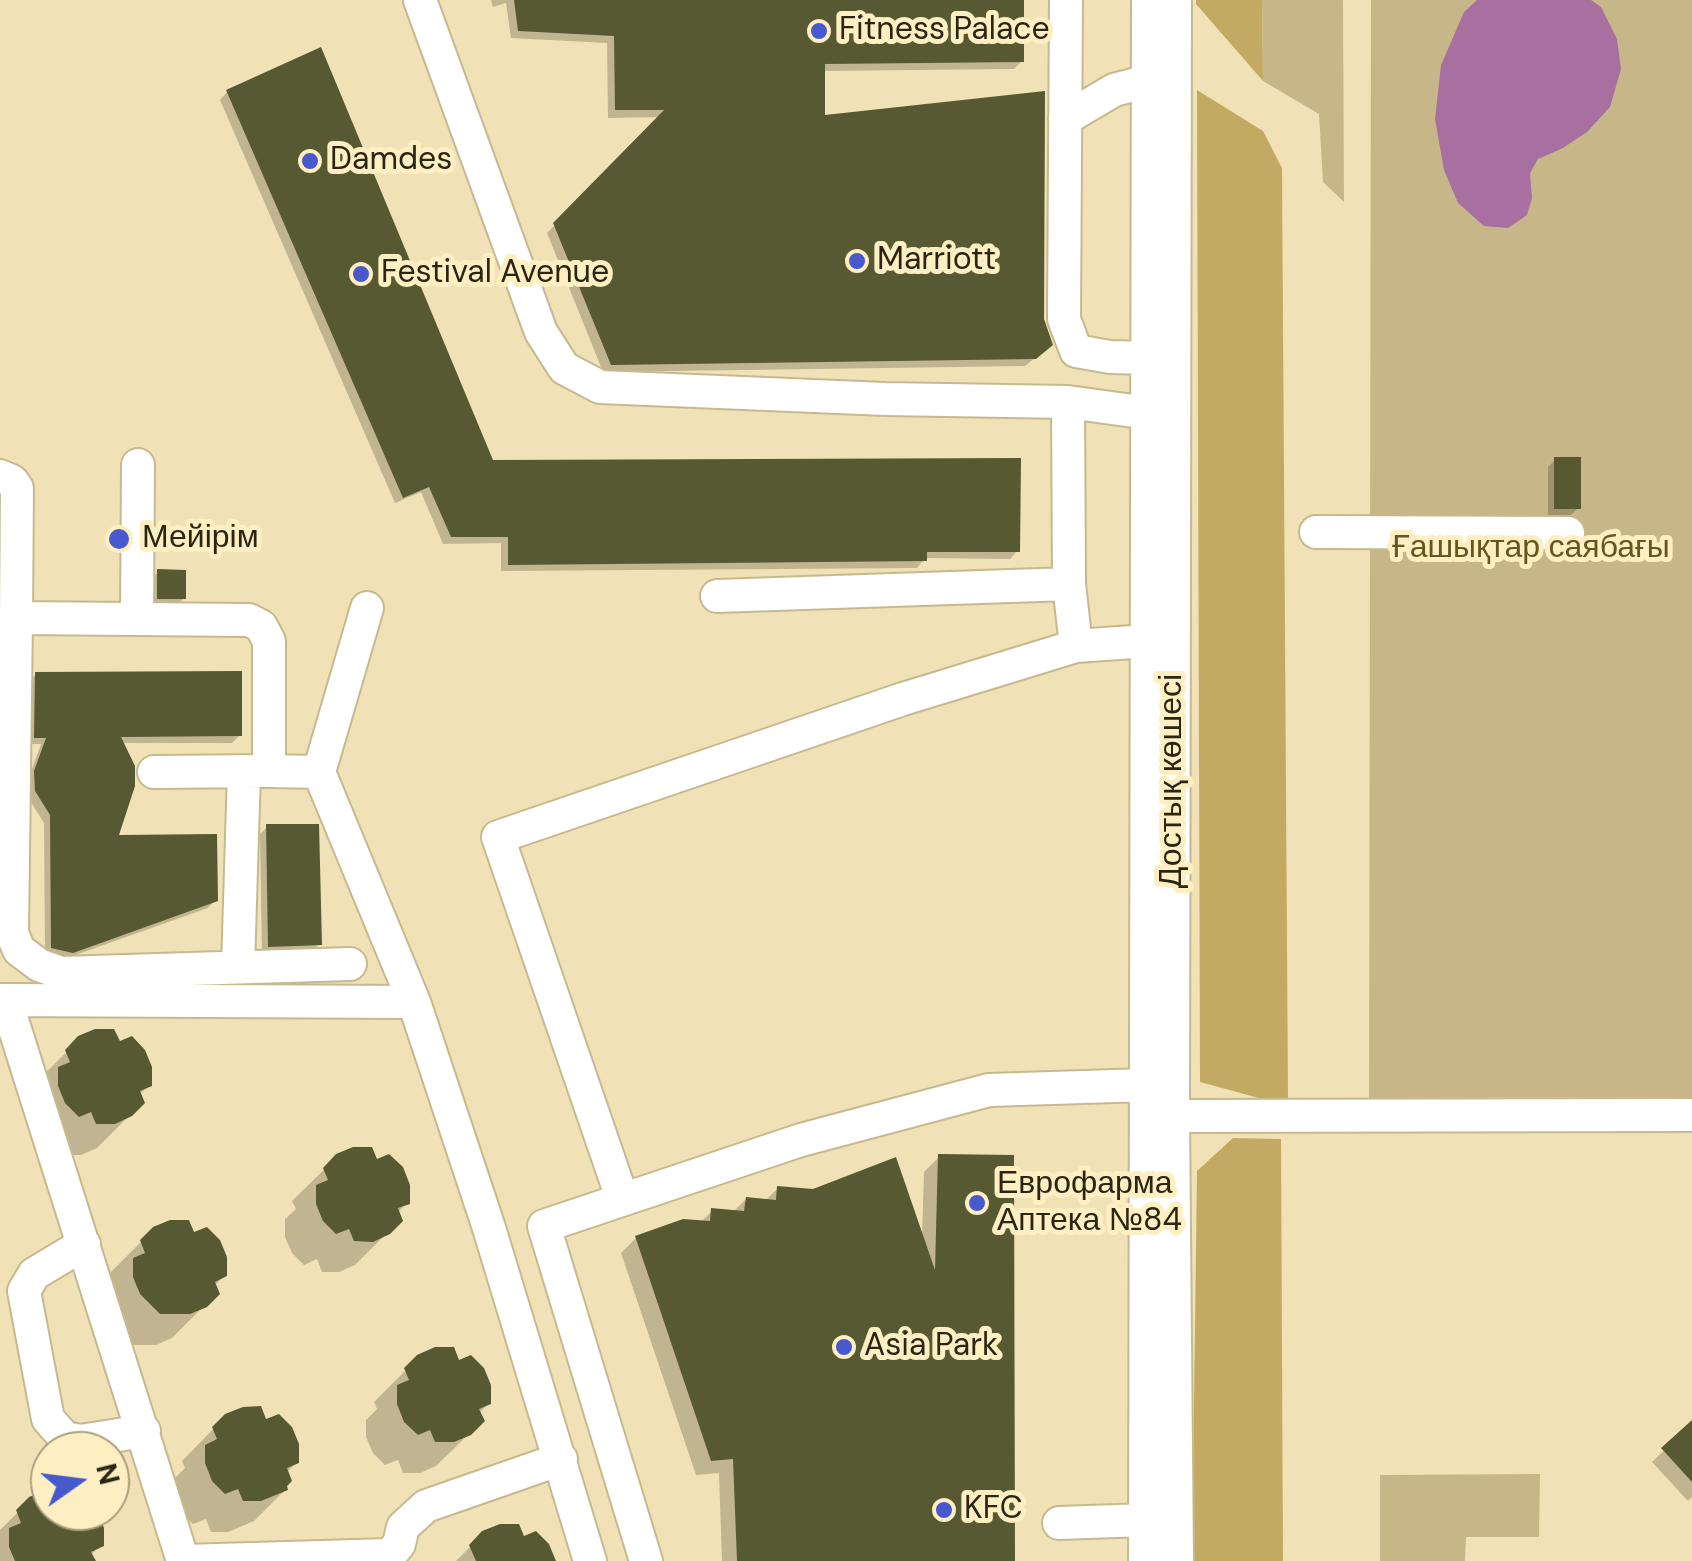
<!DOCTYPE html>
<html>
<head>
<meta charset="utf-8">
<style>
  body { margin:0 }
  #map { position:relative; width:1692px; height:1561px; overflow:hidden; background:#f0e2b6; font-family:"DM Sans",sans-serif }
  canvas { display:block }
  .north { position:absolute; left:30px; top:1431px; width:100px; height:100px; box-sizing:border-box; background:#feefc3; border:2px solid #aa9e7d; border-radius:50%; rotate:76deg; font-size:28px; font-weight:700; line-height:40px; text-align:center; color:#2b2514 }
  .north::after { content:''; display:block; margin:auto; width:35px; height:45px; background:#4759cd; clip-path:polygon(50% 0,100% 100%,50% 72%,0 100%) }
</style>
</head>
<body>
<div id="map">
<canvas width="1692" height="1561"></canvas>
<div class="north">N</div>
</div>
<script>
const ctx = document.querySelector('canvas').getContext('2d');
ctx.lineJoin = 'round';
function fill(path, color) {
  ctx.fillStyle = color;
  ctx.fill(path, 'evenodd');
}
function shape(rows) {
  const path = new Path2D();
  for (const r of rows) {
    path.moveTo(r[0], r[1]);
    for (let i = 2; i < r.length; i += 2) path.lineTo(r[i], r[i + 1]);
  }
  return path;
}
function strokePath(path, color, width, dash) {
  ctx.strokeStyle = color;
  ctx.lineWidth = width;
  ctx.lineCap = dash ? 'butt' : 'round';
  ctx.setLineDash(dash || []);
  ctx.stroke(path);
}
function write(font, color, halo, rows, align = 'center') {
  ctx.font = font + ' "DM Sans",sans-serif';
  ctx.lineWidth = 10;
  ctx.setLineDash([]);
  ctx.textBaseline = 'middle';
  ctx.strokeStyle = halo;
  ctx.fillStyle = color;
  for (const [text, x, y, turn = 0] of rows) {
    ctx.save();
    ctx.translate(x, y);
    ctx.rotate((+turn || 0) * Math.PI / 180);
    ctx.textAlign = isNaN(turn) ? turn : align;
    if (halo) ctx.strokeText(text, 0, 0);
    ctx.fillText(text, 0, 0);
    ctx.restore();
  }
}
const green = shape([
  [1262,0,1343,0,1344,202,1323,182,1319,114,1263,81],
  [1371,0,1692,0,1692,1097,1369,1098],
  [1540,1474,1539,1537,1466,1537,1465,1561,1380,1561,1380,1475]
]);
const forest = shape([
  [1196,0,1262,0,1263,81,1196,4],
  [1197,90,1263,131,1282,168,1288,1099,1259,1098,1200,1082],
  [1233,1138,1281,1139,1283,1561,1192,1561,1197,1171]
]);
const water = shape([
  [1477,0,1591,0,1601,7,1617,39,1621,69,1610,107,1587,132,1563,148,1538,159,1530,173,1532,198,1527,215,1508,228,1484,226,1458,203,1444,170,1435,119,1441,65,1464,12]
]);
const shadow = shape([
  [491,0,1021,0,1022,61,1014,69,822,71,822,118,1041,353,1025,366,603,372,547,233,661,117,608,118,607,43,511,38,506,3,493,7],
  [227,92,492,462,1017,551,1010,559,925,558,917,568,501,571,501,543,443,544,421,492,395,503,220,100],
  [1555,460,1578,508,1571,515,1548,515,1548,467],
  [158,572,184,598,176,606,151,605,151,579],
  [36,674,240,735,232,743,121,743,115,837,215,900,208,908,64,959,45,955,44,823,29,799,28,780,41,744,28,744,29,682],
  [267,827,319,944,312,951,262,953,260,834],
  [80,1039,150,1085,139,1095,142,1103,97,1148,81,1155,64,1155,34,1084],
  [338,1156,376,1163,407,1203,397,1213,400,1220,355,1265,339,1272,322,1272,317,1259,304,1265,292,1253,285,1237,285,1219,296,1209,292,1201],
  [939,1157,1013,1561,722,1561,719,1473,696,1475,621,1253,636,1238,700,1223,712,1211,733,1212,746,1199,765,1201,778,1188,922,1238,924,1172],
  [154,1229,193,1235,225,1275,214,1286,217,1293,172,1338,156,1345,128,1345,102,1292,112,1282,109,1274],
  [419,1357,489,1403,478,1414,482,1421,436,1466,420,1473,403,1473,398,1460,385,1465,373,1453,366,1437,366,1420,377,1409,374,1402],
  [226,1416,265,1422,297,1462,286,1473,286,1489,254,1521,228,1532,211,1532,206,1519,193,1524,181,1513,174,1479,185,1468,182,1461],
  [1692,1423,1692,1497,1688,1501,1652,1462],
  [50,1492,50,1511,94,1511,101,1545,90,1556,93,1561,0,1561,0,1530,31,1499],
  [484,1533,522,1540,554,1561,456,1561]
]);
const building = shape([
  [514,0,1024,0,1024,62,825,64,825,115,1045,91,1044,319,1053,345,1036,359,611,365,553,223,664,110,615,110,614,36,518,31],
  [321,47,493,460,1021,458,1020,552,927,552,927,561,508,565,508,537,451,537,429,487,403,498,226,90],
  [1554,457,1581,457,1581,509,1554,509],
  [157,569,186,570,186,599,157,599],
  [242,671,242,736,121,737,135,766,135,786,119,835,217,834,218,901,73,953,51,948,50,815,35,791,34,771,46,738,34,738,35,672],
  [266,824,319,824,322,945,268,947],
  [95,1029,114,1029,120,1041,132,1036,145,1050,152,1067,152,1086,140,1091,145,1103,132,1116,115,1124,96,1124,91,1112,79,1117,65,1103,58,1086,58,1067,70,1062,65,1050,78,1036],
  [353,1147,372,1147,377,1159,389,1154,403,1167,410,1185,410,1204,398,1208,403,1221,390,1234,373,1242,354,1241,349,1229,336,1234,323,1221,316,1204,316,1185,328,1180,323,1168,336,1154],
  [938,1154,1014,1155,1015,1561,737,1561,733,1459,711,1461,635,1236,683,1219,710,1221,711,1208,744,1211,746,1197,776,1200,777,1186,813,1189,896,1157,935,1270],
  [170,1220,189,1220,194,1232,207,1227,220,1240,227,1257,227,1276,215,1282,220,1294,207,1307,190,1314,160,1314,140,1294,133,1277,133,1258,145,1253,140,1240,153,1227],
  [435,1347,454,1347,459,1360,471,1355,484,1368,491,1385,491,1404,479,1409,485,1421,471,1435,454,1442,435,1442,430,1430,418,1435,404,1422,397,1404,397,1385,409,1380,404,1368,417,1355],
  [261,1406,266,1419,279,1414,292,1427,299,1444,299,1463,287,1468,292,1481,287,1486,288,1490,261,1501,243,1501,238,1489,225,1494,212,1481,205,1463,205,1445,217,1439,212,1427,225,1414,243,1407],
  [1692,1420,1692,1482,1661,1448],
  [50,1488,50,1511,97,1511,104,1528,104,1546,91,1552,96,1561,15,1561,9,1547,9,1528,21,1523,16,1510,29,1497],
  [500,1524,519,1524,524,1536,536,1531,549,1544,556,1561,476,1561,469,1545,482,1531]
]);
const minor = shape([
  [420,0,541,332,564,368,600,387,885,399,1068,402,1148,413,1170,412],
  [1066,0,1064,319,1076,351,1110,357,1148,358],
  [1175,0,1173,1116,1177,1561],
  [1065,119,1114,90,1148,81],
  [1068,402,1069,584],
  [0,476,12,481,17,488,16,618],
  [1316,532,1568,533],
  [717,596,1069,584,1076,646],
  [137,617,138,465],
  [154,772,265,771],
  [319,772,367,608],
  [350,964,61,973,39,965,19,950,12,933,16,618,249,620,261,626,269,641,269,771,319,772,414,1002,489,1228,590,1561],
  [238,967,244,771],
  [0,1000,414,1002],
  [6,1001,183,1561],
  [1173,1116,1692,1115],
  [622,1198,498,837,903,699,1076,646,1147,641],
  [84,1244,34,1274,24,1291,48,1419,65,1438,80,1441,144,1431],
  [1059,1523,1146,1520],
  [183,1561,390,1555,399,1544,403,1527,426,1506,561,1459],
  [646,1561,544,1226,801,1140,989,1090,1146,1085],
  [1145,1561,1148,0]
]);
const markers = [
  [819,31,10,"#4759cd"],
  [310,161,10,"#4759cd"],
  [857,261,10,"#4759cd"],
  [361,274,10,"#4759cd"],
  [119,539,12,"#4759cd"],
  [977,1203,10,"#4759cd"],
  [844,1347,10,"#4759cd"],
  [944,1510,10,"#4759cd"]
];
const poiNames = [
  ["Fitness Palace",839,31],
  ["Damdes",330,161],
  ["Marriott",877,261],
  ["Festival Avenue",381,274],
  ["Мейірім",142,539],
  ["Еврофарма",997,1185],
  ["Аптека №84",997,1222],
  ["Asia Park",864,1347],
  ["KFC",964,1510]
];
const parkNames = [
  ["Ғашықтар саябағы",1531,549]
];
const streetNames = [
  ["Достық көшесі",1173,781,-90]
];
fill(green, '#c7b788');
fill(forest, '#c2aa62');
fill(water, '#a870a0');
fill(shadow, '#0003');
fill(building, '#565931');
strokePath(minor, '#c7b98f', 36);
strokePath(minor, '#fff', 32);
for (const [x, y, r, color] of markers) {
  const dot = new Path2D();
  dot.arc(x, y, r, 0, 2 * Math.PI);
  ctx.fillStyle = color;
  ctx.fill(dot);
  strokePath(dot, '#feefc3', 4);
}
write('32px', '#2b2514', '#feefc3', poiNames, 'left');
write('32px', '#66551f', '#feefc3', parkNames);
write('32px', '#2b2514', '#feefc3', streetNames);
</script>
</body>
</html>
